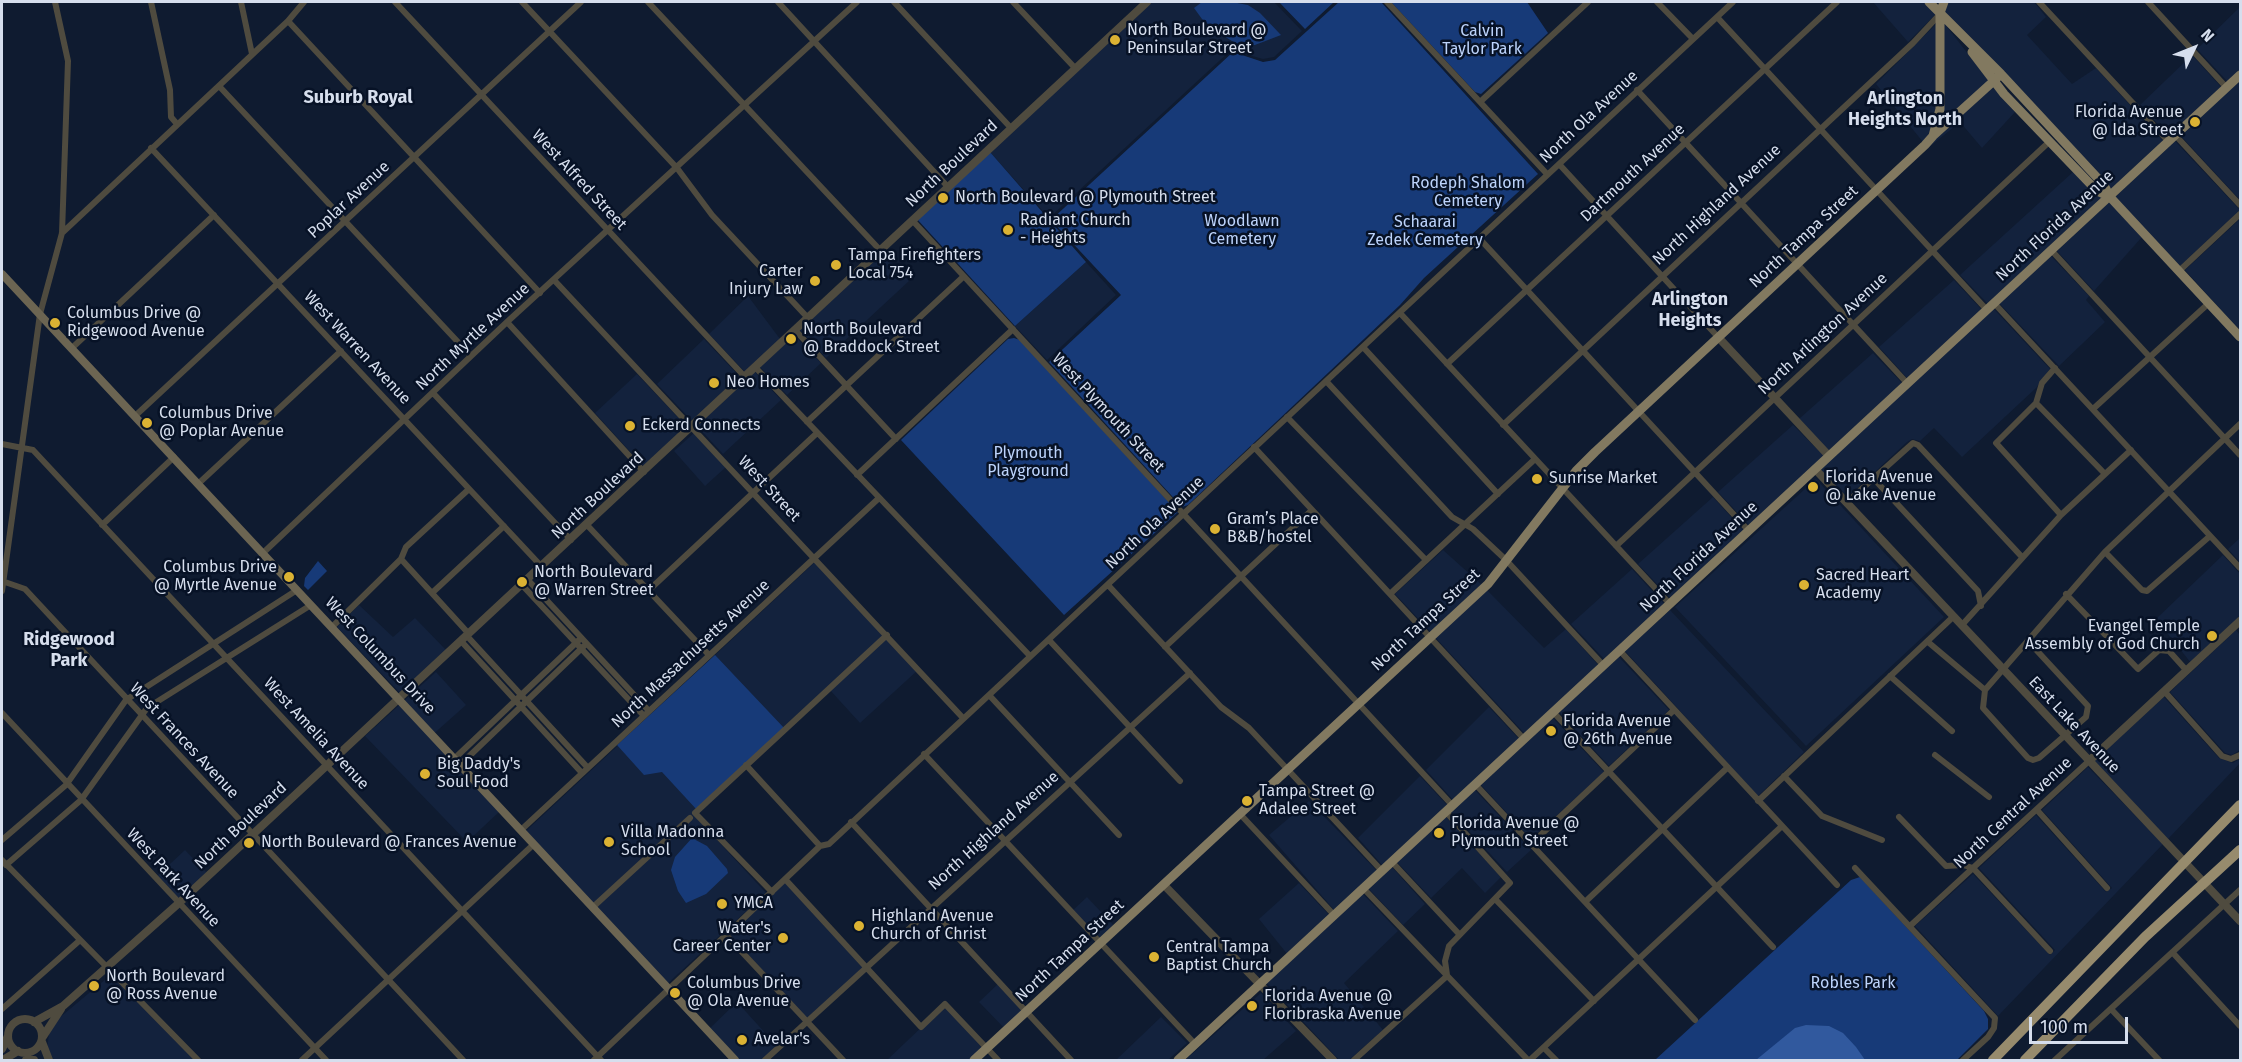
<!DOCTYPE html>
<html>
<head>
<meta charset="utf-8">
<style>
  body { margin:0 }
  #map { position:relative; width:2242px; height:1062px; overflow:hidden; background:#0f1b30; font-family:"Fira Sans",sans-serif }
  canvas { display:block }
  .frame { position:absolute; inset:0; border:3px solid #d6deed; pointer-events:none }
  .north { position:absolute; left:2164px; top:18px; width:60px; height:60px; -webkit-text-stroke:4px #071226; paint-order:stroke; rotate:47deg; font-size:16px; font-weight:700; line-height:24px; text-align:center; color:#d6deed }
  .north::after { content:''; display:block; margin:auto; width:21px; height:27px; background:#d6deed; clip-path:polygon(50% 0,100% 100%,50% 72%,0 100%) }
  .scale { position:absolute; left:2029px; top:1017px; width:99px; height:27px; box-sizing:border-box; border:3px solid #d6deed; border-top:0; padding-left:8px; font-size:18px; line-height:21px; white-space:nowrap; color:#d6deed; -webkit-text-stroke:4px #071226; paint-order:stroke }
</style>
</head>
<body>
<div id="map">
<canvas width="2242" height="1062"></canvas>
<div class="frame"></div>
<div class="north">N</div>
<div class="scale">100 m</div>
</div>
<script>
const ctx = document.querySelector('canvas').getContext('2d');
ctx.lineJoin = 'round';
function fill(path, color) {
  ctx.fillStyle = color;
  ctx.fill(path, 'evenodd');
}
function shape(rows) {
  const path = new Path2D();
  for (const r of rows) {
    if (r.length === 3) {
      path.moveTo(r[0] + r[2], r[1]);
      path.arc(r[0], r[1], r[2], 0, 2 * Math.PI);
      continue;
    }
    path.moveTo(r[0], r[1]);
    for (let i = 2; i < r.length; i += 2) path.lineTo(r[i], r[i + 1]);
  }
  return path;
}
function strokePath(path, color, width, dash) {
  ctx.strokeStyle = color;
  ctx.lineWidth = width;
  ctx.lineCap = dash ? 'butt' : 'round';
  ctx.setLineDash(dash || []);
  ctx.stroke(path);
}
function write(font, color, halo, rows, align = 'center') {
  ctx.font = font + ' "Fira Sans",sans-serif';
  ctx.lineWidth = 5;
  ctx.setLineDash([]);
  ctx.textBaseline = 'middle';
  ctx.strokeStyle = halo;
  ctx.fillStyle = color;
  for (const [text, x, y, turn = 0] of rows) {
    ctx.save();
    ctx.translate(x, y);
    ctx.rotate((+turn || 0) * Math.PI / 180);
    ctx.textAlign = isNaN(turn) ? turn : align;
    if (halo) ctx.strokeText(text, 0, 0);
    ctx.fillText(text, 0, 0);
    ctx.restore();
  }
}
const built = shape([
  [1152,2,1202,2,1195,8,1255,45,1280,34,1248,5,1232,2,1274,2,1302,31,1274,57,1263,59,1231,50,1049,218,990,152],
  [1873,2,1924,2,1936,14,1908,42],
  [1949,2,2034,2,2046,17,2027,35,2072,84,2096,68,2164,142,2111,191,1944,12],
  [2240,7,2240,71,2228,82,2197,49],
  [1937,23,1937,103,1930,134,1923,142,1876,84],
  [1944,23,1989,81,1940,126],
  [2192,55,2222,88,2170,137,2140,105],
  [2240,80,2240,200,2181,136],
  [1993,87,2015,112,1982,148,1960,122,1928,148,1935,138],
  [2175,141,2240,210,2180,266,2115,197],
  [2073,172,2103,198,1988,304,1960,275],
  [2109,202,2142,237,2094,291,2057,251],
  [2240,219,2240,331,2185,270],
  [882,253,909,281,826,358,800,330],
  [2051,256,2089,296,2086,300,2105,322,2059,366,1999,303],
  [1086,262,1116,295,1047,360,1015,326],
  [1954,280,1982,310,1907,378,1879,347],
  [748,296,780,339,745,372,709,334],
  [1993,308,2050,369,2036,388,1962,457,1934,428,1920,441,1912,439,1907,442,1847,498,1820,469],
  [794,335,821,363,787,395,760,367],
  [704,339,740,377,693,422,657,384],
  [1873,353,1902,383,1829,451,1799,419],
  [755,372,781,400,723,454,697,426],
  [637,374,687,427,644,467,595,413],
  [1793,425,1824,456,1750,526,1718,492],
  [694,433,726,467,705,486,674,451],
  [1816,479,1944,617,1806,746,1675,607],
  [1713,497,1744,531,1671,599,1638,564],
  [2240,538,2240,562,2228,549],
  [1443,550,1482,585,1431,632,1395,594],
  [2223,555,2240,574,2240,616,2191,663,2156,619],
  [815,562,918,670,860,723,829,689,694,815,766,893,667,984,526,831],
  [1632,569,1665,605,1605,660,1571,624],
  [1487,590,1544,648,1566,629,1599,666,1525,734,1435,637],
  [359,605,393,637,415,618,446,650,400,693,337,627],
  [1670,610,1804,752,1758,796,1625,651],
  [2236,630,2240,635,2240,750,2232,755,2225,753,2170,692],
  [1619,657,1669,710,1609,766,1559,712],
  [436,672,466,705,430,737,499,812,467,842,365,736],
  [2164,697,2219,758,2233,763,2240,759,2240,763,2168,839,2094,761],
  [1489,707,1519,739,1454,801,1426,770],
  [1553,718,1604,772,1531,839,1481,785],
  [2088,767,2163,844,1998,1016,1915,926,1973,874,2050,955,2055,950,1979,868,2036,815,2106,892,2112,888,2042,810],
  [1420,776,1448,806,1383,866,1358,838],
  [1475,790,1531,850,1507,872,1451,812],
  [1309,801,1377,871,1335,911,1269,835],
  [1446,817,1501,877,1485,893,1462,868,1431,898,1397,862],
  [185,850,208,874,179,901,156,877],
  [1392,867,1425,904,1403,925,1369,889],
  [784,880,864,967,807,1020,729,933],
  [1299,883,1330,916,1288,955,1259,919],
  [1363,894,1398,931,1344,983,1383,1030,1349,1060,1339,1060,1267,983],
  [1087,897,1116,928,1100,942,1071,912],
  [107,978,116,981,196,1060,54,1060,47,1050,49,1033,58,1019],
  [998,984,1026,1012,1006,1030,979,1002],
  [1261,993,1296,1031,1263,1060,1185,1060],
  [737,1002,778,1047,764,1060,737,1060,708,1030],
  [945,1005,986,1048,971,1060,887,1060],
  [1161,1017,1187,1043,1168,1060,1116,1060]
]);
const green = shape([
  [1202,2,1232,2,1248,5,1260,13,1281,35,1255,45,1240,46,1219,33,1202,19,1194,8],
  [1279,2,1334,2,1305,29],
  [1339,2,1381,2,1538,174,1424,278,1400,305,1188,505,1182,507,1049,362,1121,295,1051,220,1233,52,1263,62,1275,60],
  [1391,2,1527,2,1548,33,1481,94,1475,92],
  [990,152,1086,262,1015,326,917,219],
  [1014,338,1020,340,1178,512,1064,615,901,440,1008,339],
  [318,561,327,571,308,590,304,586,305,578],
  [715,655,785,729,697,810,662,772,644,775,617,745],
  [692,838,707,846,727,869,728,873,706,894,686,903,678,891,671,870,675,857],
  [1860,877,1984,1011,1988,1019,1988,1029,1957,1060,1655,1060,1851,880]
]);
const water = shape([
  [1806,1025,1829,1026,1843,1033,1856,1047,1865,1060,1756,1060,1795,1028]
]);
const minor = shape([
  [151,2,170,90,171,117,177,124],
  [241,2,252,54],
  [395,2,745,377],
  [522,2,677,168,712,215,808,318],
  [648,2,880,250],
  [778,2,948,187],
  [894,2,1011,128],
  [1013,2,1075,68],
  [1387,2,1547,174],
  [1657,2,1693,39],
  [2039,2,2169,142],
  [2148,2,2227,88],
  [1717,17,1987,310],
  [288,21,540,293],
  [219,86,471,356],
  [1637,90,1907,383],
  [1480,102,1588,2],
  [2176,136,2240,205],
  [151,148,542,567],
  [1559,164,1718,337],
  [912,220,1453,806],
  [62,233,288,21,304,2],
  [1479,238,1749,531],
  [2052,251,2240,455],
  [2179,271,2240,214],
  [554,280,963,718],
  [1994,303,2240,568],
  [1400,313,1670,604],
  [507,322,644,472],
  [795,330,896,439],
  [1363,347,1498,494],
  [72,348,214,215],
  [1447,364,1837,2],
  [755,367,1030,656],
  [2055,368,2042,383,2036,403,2105,474],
  [1326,381,1452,517,1473,529,1506,560,1604,666],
  [433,393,571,540],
  [2036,403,1996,443,2061,515],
  [2093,409,2209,303],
  [135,416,581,2],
  [1287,417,1426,560],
  [807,422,963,277],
  [1503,425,1913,43,1940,14],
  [2,444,33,450,601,1060],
  [1254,447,1524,739],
  [857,475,1013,329],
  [1874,479,1978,591,1981,606],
  [198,484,341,351],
  [1846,503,1913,443,1918,445,2022,557],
  [102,525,174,457],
  [587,525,709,655],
  [1616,546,2049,142],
  [2105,552,2142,590,2147,591,2210,536],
  [263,553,507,322,857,2],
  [401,559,469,634],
  [528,580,649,711],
  [2,581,25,589,463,1060],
  [522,585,644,716],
  [1108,585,1221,707,1249,728,1382,871],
  [2,591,40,314,62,233,68,61,55,2],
  [648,591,817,433],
  [432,593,504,526],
  [1390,594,1535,459],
  [2066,594,2138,669,2159,650,2169,651,2187,671],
  [1962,625,2061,515,2131,450],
  [332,627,401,559,406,547,469,489],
  [467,636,588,768],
  [1049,640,1180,781],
  [461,641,582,773],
  [1928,642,1985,690],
  [1165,647,1312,510],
  [1620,651,1837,885],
  [1890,676,1952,731],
  [1985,690,2105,552,2240,424],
  [1985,690,1983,708,2028,758,2033,760,2039,758,2086,717,2088,706,2028,641],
  [2165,692,2222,756,2231,759,2240,755],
  [989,695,1119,835],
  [2,713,326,1060],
  [1554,713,1773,947],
  [924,754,1195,1044],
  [1935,755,1989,797],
  [455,758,579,640],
  [461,764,584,646],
  [746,765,820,846],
  [1784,776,1822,816,1882,840],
  [1476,785,1695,1020],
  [1758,801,1954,616],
  [2037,810,2107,888],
  [1446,812,1510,883,1449,946,1445,961,1447,975],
  [1240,814,1335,916],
  [1899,817,1946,866,1963,865,1973,868,2050,951],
  [851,822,1071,1060],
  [521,830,879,498],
  [2,840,66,785,126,700,297,590],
  [1531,844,1674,710],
  [2,860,198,1060],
  [1392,862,1459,934],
  [6,865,81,800,147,708,311,605],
  [1855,868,1995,1018,1994,1028,1988,1037,1963,1060],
  [785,879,921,1027,945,1004,998,1060],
  [1364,889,1528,1060],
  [772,892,695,813,887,635],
  [1495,899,1594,1001],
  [1585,902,1727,768],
  [593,907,690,818],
  [1910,926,2089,761],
  [726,935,843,1060],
  [2173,953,2240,1026],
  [2,1009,79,941],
  [2111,1009,2159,1060],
  [1544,1048,1556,1060],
  [302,1060,534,844],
  [594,1060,820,846,829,844,1733,2],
  [765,1060,1190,673],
  [1354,1060,1447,976],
  [1530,1060,1782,826],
  [2055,1060,2240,890]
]);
const tertiary = shape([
  [1718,337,1829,456],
  [1815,469,2240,921],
  [2089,761,2240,621],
  [1164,885,1333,1060],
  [25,1036,17],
  [34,1022,63,1006,179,903,1147,2],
  [42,1038,61,1009],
  [42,1042,49,1060],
  [2,1049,8,1036],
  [3,1060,18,1051],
  [26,1060,34,1060]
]);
const secondary = shape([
  [2,274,735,1060]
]);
const primary = shape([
  [1929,2,2001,74,2104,185,2110,197,2240,337],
  [1972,52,2004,94,2097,191,2110,197],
  [1934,135,1997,78],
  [974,1060,1488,584,1576,471,1595,452,1925,145,1933,136,1940,109,1940,13,1944,2],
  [1178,1060,2240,75]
]);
const motorway = shape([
  [1993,1060,2240,805],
  [2025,1060,2145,937,2240,850]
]);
const markers = [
  [1115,40,6,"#dbb233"],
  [2195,122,6,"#dbb233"],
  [943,198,6,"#dbb233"],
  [1008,230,6,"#dbb233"],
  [836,265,6,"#dbb233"],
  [815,281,6,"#dbb233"],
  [55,323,6,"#dbb233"],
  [791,339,6,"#dbb233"],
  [714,383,6,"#dbb233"],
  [147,423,6,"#dbb233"],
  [630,426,6,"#dbb233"],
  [1537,479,6,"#dbb233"],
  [1813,487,6,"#dbb233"],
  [1215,529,6,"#dbb233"],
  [289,577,6,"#dbb233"],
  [522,582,6,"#dbb233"],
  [1804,585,6,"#dbb233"],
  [2212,636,6,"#dbb233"],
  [1551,731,6,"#dbb233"],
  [425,774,6,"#dbb233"],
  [1247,801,6,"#dbb233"],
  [1439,833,6,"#dbb233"],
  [609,842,6,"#dbb233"],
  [249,843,6,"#dbb233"],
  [722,904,6,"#dbb233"],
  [859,926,6,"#dbb233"],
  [783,938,6,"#dbb233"],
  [1154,957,6,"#dbb233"],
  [94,986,6,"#dbb233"],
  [675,993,6,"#dbb233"],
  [1252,1006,6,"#dbb233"],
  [742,1040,6,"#dbb233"]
];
const poiNames = [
  ["North Boulevard @",1127,31],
  ["Peninsular Street",1127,49],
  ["Florida Avenue",2183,113,"right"],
  ["@ Ida Street",2183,131,"right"],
  ["North Boulevard @ Plymouth Street",955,198],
  ["Radiant Church",1020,221],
  ["- Heights",1020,239],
  ["Tampa Firefighters",848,256],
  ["Local 754",848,274],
  ["Carter",803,272,"right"],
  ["Injury Law",803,290,"right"],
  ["Columbus Drive @",67,314],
  ["Ridgewood Avenue",67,332],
  ["North Boulevard",803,330],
  ["@ Braddock Street",803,348],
  ["Neo Homes",726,383],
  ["Columbus Drive",159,414],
  ["@ Poplar Avenue",159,432],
  ["Eckerd Connects",642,426],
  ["Florida Avenue",1825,478],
  ["@ Lake Avenue",1825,496],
  ["Sunrise Market",1549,479],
  ["Gram’s Place",1227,520],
  ["B&B/hostel",1227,538],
  ["Columbus Drive",277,568,"right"],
  ["@ Myrtle Avenue",277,586,"right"],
  ["North Boulevard",534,573],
  ["@ Warren Street",534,591],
  ["Sacred Heart",1816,576],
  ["Academy",1816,594],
  ["Evangel Temple",2200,627,"right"],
  ["Assembly of God Church",2200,645,"right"],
  ["Florida Avenue",1563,722],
  ["@ 26th Avenue",1563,740],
  ["Big Daddy's",437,765],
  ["Soul Food",437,783],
  ["Tampa Street @",1259,792],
  ["Adalee Street",1259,810],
  ["Florida Avenue @",1451,824],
  ["Plymouth Street",1451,842],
  ["Villa Madonna",621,833],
  ["School",621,851],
  ["North Boulevard @ Frances Avenue",261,843],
  ["YMCA",734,904],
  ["Highland Avenue",871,917],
  ["Church of Christ",871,935],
  ["Water's",771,929,"right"],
  ["Career Center",771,947,"right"],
  ["Central Tampa",1166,948],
  ["Baptist Church",1166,966],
  ["North Boulevard",106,977],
  ["@ Ross Avenue",106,995],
  ["Columbus Drive",687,984],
  ["@ Ola Avenue",687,1002],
  ["Florida Avenue @",1264,997],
  ["Floribraska Avenue",1264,1015],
  ["Avelar's",754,1040]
];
const parkNames = [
  ["Calvin",1482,32],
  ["Taylor Park",1482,50],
  ["Rodeph Shalom",1468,184],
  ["Cemetery",1468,202],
  ["Woodlawn",1242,222],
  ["Cemetery",1242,240],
  ["Schaarai",1425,223],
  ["Zedek Cemetery",1425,241],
  ["Plymouth",1028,454],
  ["Playground",1028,472],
  ["Robles Park",1853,984]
];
const streetNames = [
  ["North Ola Avenue",1589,117,-43],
  ["North Boulevard",952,164,-43],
  ["Dartmouth Avenue",1633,173,-43],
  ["West Alfred Street",579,180,47],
  ["Poplar Avenue",349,200,-43],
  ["North Highland Avenue",1717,205,-43],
  ["North Florida Avenue",2055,226,-43],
  ["North Tampa Street",1804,237,-43],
  ["North Arlington Avenue",1823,334,-43],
  ["North Myrtle Avenue",473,337,-43],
  ["West Warren Avenue",357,348,47],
  ["West Plymouth Street",1108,413,47],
  ["West Street",769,489,47],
  ["North Boulevard",598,496,-43],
  ["North Ola Avenue",1155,523,-43],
  ["North Florida Avenue",1699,557,-43],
  ["North Tampa Street",1426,620,-43],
  ["North Massachusetts Avenue",691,654,-43],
  ["West Columbus Drive",380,656,47],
  ["East Lake Avenue",2074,725,47],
  ["West Amelia Avenue",316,734,47],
  ["West Frances Avenue",184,741,47],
  ["North Central Avenue",2013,813,-43],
  ["North Boulevard",241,826,-43],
  ["North Highland Avenue",994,831,-42],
  ["West Park Avenue",173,878,47],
  ["North Tampa Street",1070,951,-43]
];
const neighbourhoodNames = [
  ["Suburb Royal",358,98],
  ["Arlington",1905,99],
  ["Heights North",1905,120],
  ["Arlington",1690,300],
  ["Heights",1690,321],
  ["Ridgewood",69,640],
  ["Park",69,661]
];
fill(built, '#13223d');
fill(green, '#173a78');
fill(water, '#31599e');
strokePath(minor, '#4f4b3f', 6);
strokePath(tertiary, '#4f4b3f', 8);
strokePath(secondary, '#6c6552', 8);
strokePath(primary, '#827960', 9);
strokePath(motorway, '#978b6d', 10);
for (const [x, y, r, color] of markers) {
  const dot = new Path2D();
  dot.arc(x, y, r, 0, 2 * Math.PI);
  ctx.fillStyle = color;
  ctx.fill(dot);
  strokePath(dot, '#071226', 2);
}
write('16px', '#d6deed', '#071226', poiNames, 'left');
write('16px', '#bcd3fb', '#071226', parkNames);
write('16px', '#d6deed', '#071226', streetNames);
write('bold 18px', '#d6deed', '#071226', neighbourhoodNames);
</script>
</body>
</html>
